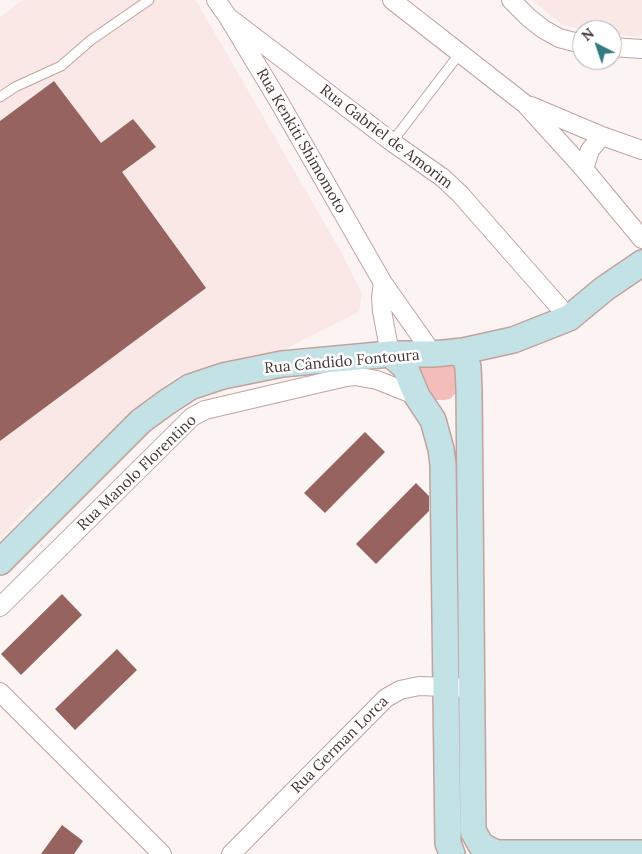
<!DOCTYPE html>
<html>
<head>
<meta charset="utf-8">
<style>
  body { margin:0 }
  #map { position:relative; width:642px; height:854px; overflow:hidden; background:#fbf4f3; font-family:Lora,serif }
  canvas { display:block }
  .north { position:absolute; left:572px; top:20px; width:50px; height:50px; box-sizing:border-box; background:#fff; border:1px solid #b4aeae; border-radius:50%; rotate:319deg; font-size:14px; font-weight:700; line-height:20px; text-align:center; color:#433534 }
  .north::after { content:''; display:block; margin:auto; width:18px; height:22px; background:#327b81; clip-path:polygon(50% 0,100% 100%,50% 72%,0 100%) }
</style>
</head>
<body>
<div id="map">
<canvas width="642" height="854"></canvas>
<div class="north">N</div>
</div>
<script>
const ctx = document.querySelector('canvas').getContext('2d');
ctx.lineJoin = 'round';
function fill(path, color) {
  ctx.fillStyle = color;
  ctx.fill(path, 'evenodd');
}
function shape(rows) {
  const path = new Path2D();
  for (const r of rows) {
    path.moveTo(r[0], r[1]);
    for (let i = 2; i < r.length; i += 2) path.lineTo(r[i], r[i + 1]);
  }
  return path;
}
function strokePath(path, color, width, dash) {
  ctx.strokeStyle = color;
  ctx.lineWidth = width;
  ctx.lineCap = dash ? 'butt' : 'round';
  ctx.setLineDash(dash || []);
  ctx.stroke(path);
}
function write(font, color, halo, rows, align = 'center') {
  ctx.font = font + ' Lora,serif';
  ctx.lineWidth = 5;
  ctx.setLineDash([]);
  ctx.textBaseline = 'middle';
  ctx.strokeStyle = halo;
  ctx.fillStyle = color;
  for (const [text, x, y, turn = 0] of rows) {
    ctx.save();
    ctx.translate(x, y);
    ctx.rotate((+turn || 0) * Math.PI / 180);
    ctx.textAlign = isNaN(turn) ? turn : align;
    if (halo) ctx.strokeText(text, 0, 0);
    ctx.fillText(text, 0, 0);
    ctx.restore();
  }
}
const built = shape([
  [23,0,196,0,341,252,362,294,359,312,275,354,175,377,32,504,0,539,0,17],
  [532,0,642,0,642,34,639,37,612,34,612,30,583,30,561,24]
]);
const green = shape([
  [457,362,458,391,450,399,445,400,434,400,430,397,416,368]
]);
const building = shape([
  [54,81,101,143,133,119,156,147,122,172,206,288,0,441,0,121],
  [365,432,385,452,325,513,304,493],
  [416,483,429,496,429,511,376,564,356,544],
  [62,594,82,615,21,675,1,654],
  [117,649,137,670,75,730,55,709],
  [62,825,83,841,74,854,41,854]
]);
const lane = shape([
  [0,97,15,87,61,66,91,40,149,0],
  [392,142,460,53]
]);
const street = shape([
  [216,0,228,17,278,100,383,283,433,354],
  [392,0,525,104,584,169,642,239],
  [511,0,528,17,543,29,559,38,582,44],
  [228,17,392,142,443,178,460,194,569,318],
  [612,47,642,49],
  [531,106,602,136,642,150],
  [584,169,590,150,602,136],
  [383,283,381,297,382,311,390,354],
  [0,607,192,417,205,410,346,377,355,376,377,380,417,396],
  [0,692,162,854],
  [231,854,386,698,400,690,419,686,471,688]
]);
const secondary = shape([
  [463,351,468,367,469,389,473,831,481,845,492,851,498,853,642,853],
  [390,354,405,367,417,396,433,420,441,449,443,465,448,843,452,854],
  [0,562,141,421,167,402,190,387,223,376,282,364,390,354,433,354,463,351,513,340,569,318,604,289,642,263]
]);
const streetNames = [
  ["Rua Gabriel de Amorim",386,137,37],
  ["Rua Kenkiti Shimomoto",301,141,60],
  ["Rua Cândido Fontoura",342,362,-5],
  ["Rua Manolo Florentino",137,473,-44],
  ["Rua German Lorca",340,745,-45]
];
fill(built, '#f9e8e6');
fill(green, '#f3beb9');
fill(building, '#96635f');
strokePath(lane, '#c3a29e', 11);
strokePath(street, '#c3a29e', 20);
strokePath(secondary, '#c3a29e', 28);
strokePath(lane, '#fff', 9);
strokePath(street, '#fff', 18);
strokePath(secondary, '#c2e2e5', 25);
write('15px', '#433534', '#fff', streetNames);
</script>
</body>
</html>
